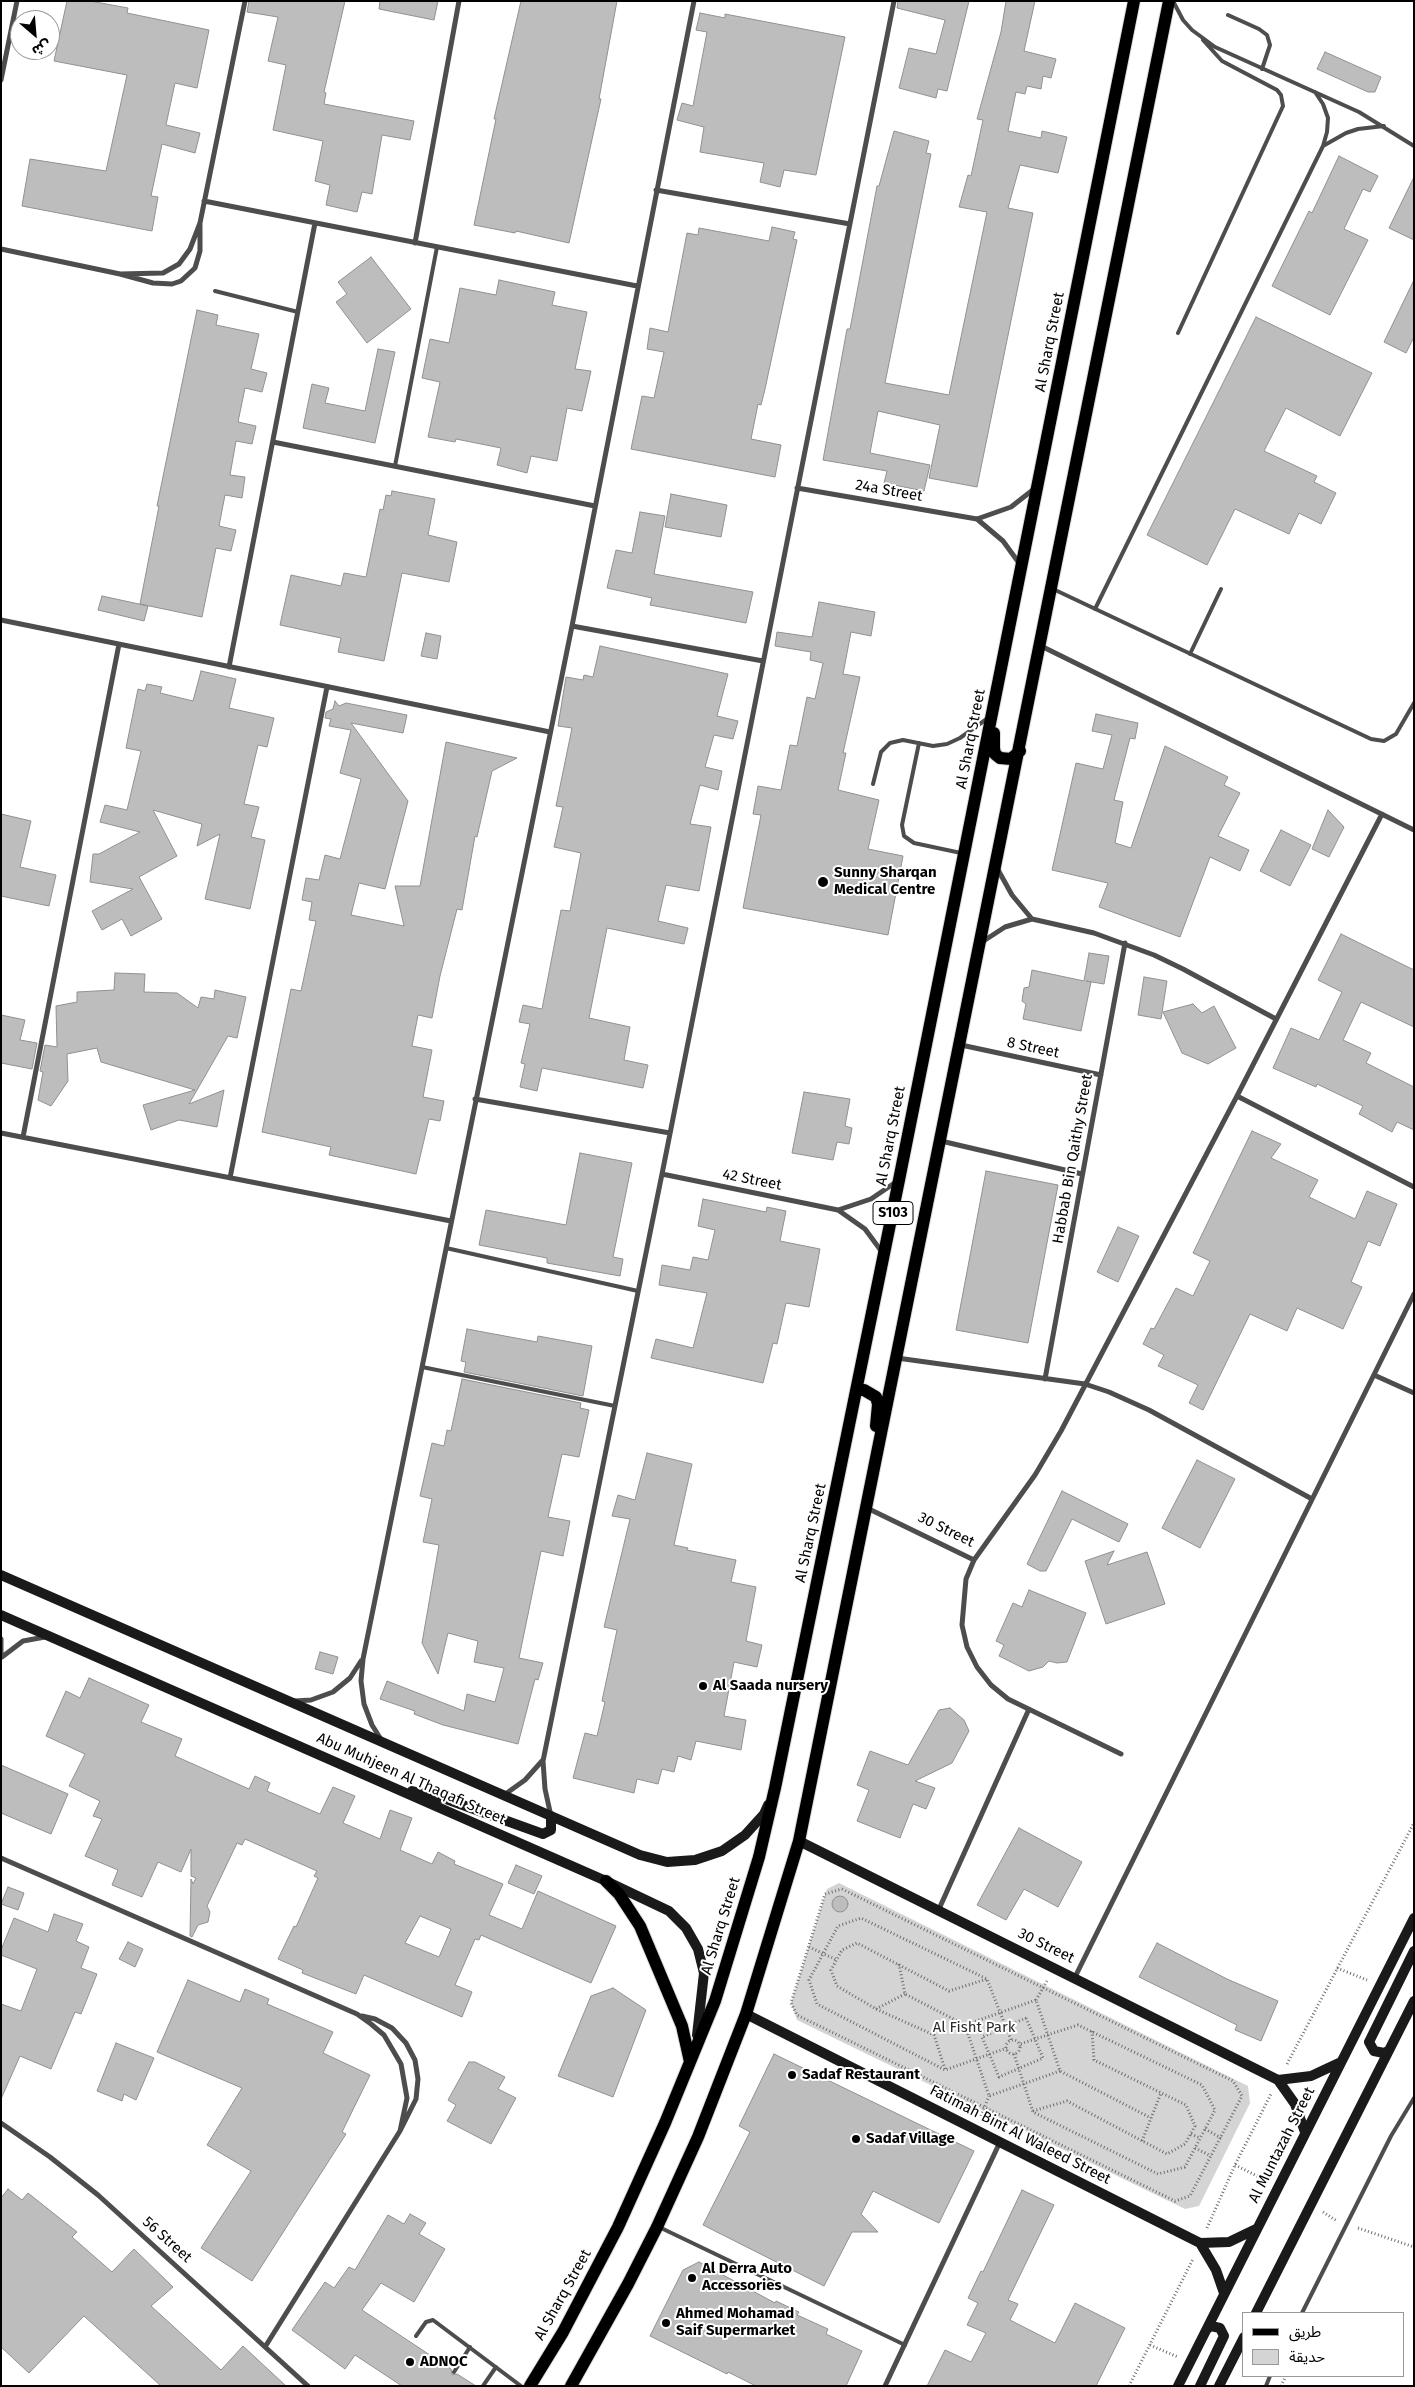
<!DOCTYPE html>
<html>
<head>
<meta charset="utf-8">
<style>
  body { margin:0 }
  #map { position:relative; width:1415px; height:2387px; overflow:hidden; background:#fff; font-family:"Fira Sans","Noto Sans Arabic",sans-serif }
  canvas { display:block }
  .frame { position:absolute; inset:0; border:2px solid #000; pointer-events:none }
  .legend { position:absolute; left:1242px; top:2312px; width:162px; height:65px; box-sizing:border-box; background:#fff; border:1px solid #999; margin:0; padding:6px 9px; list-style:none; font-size:15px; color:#000 }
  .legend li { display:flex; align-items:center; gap:10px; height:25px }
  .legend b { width:25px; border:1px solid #999 }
  .north { position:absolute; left:10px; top:10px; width:50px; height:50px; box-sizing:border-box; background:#fff; border:1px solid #999; border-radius:50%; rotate:153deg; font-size:14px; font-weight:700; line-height:20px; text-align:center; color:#000 }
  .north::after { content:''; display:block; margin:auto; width:18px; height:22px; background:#000; clip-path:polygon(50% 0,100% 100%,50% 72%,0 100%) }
</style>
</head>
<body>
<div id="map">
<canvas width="1415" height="2387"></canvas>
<div class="frame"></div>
<ul class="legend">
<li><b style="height:6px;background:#000"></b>طريق</li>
<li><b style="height:14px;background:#d4d4d4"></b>حديقة</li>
</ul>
<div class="north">ش</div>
</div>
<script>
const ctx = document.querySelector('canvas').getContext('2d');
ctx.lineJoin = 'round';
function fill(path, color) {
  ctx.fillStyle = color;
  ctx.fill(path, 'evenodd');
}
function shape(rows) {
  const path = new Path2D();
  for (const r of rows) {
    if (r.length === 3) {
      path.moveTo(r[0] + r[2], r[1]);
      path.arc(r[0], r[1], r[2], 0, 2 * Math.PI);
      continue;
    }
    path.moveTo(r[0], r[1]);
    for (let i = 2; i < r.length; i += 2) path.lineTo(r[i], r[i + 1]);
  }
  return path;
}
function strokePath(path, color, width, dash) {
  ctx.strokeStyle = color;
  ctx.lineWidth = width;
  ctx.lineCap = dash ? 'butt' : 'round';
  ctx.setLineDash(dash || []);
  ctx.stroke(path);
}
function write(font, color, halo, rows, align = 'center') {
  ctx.font = font + ' "Fira Sans",sans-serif';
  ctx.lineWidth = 4;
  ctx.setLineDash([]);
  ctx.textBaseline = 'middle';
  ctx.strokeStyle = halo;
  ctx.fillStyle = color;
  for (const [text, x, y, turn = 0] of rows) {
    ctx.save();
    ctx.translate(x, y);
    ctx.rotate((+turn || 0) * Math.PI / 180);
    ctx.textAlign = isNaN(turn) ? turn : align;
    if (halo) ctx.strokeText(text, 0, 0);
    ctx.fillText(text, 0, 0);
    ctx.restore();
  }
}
const green = shape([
  [839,1883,1248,2086,1250,2103,1199,2206,1185,2209,797,2020,791,2003,827,1889]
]);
const building = shape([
  [67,1,90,1,128,8,127,13,209,30,197,88,175,83,166,125,200,133,195,153,162,144,151,196,158,197,152,231,22,206,30,159,106,171,127,75,54,61,67,1],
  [249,1,345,1,324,92,326,93,324,104,414,121,410,140,382,135,372,194,362,192,357,212,326,205,330,185,315,181,323,141,273,130,286,65,268,61,278,17,247,12,249,1],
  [380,1,438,1,434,20,379,9,380,1],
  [521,1,617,1,599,99,601,99,569,243,516,231,515,233,474,225,496,119,494,119,521,1],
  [898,1,969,1,947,91,938,89,936,98,899,88,909,48,936,54,945,20,897,8,898,1],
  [1006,1,1035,1,1024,51,1056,59,1051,78,1043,76,1041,89,1027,86,1025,94,1016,92,1008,131,1041,138,1042,131,1067,137,1058,173,1020,165,1008,208,1033,213,977,487,929,478,940,425,878,411,870,453,930,465,924,491,884,483,887,471,823,460,847,329,850,329,877,186,879,186,894,131,929,141,926,153,931,154,885,383,949,395,987,212,959,207,968,175,971,176,983,120,977,119,1001,32,1006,1],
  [700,13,725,18,725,14,845,37,816,175,784,170,780,187,760,182,764,163,700,152,704,127,677,120,682,103,693,106,707,32,696,30,700,13],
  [1325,52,1381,77,1375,92,1368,92,1317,69,1325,52],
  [1339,156,1378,176,1370,192,1363,189,1344,229,1368,240,1330,315,1272,286,1309,211,1312,213,1339,156],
  [1414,177,1414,240,1389,228,1414,177],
  [772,227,795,232,793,239,797,240,765,389,761,405,758,404,751,439,781,445,775,477,631,449,642,396,654,398,664,352,647,349,650,328,668,332,687,233,698,235,699,228,769,241,772,227],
  [371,257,411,309,367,343,336,302,347,294,338,282,371,257],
  [499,280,555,292,552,305,587,312,575,369,591,371,582,411,567,408,557,461,531,456,527,473,497,465,501,448,456,439,455,442,428,437,440,382,422,378,430,339,449,343,460,288,496,295,499,280],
  [1414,280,1414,337,1406,353,1384,342,1414,280],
  [197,310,218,315,216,325,259,334,251,369,267,373,262,392,245,388,238,422,256,426,252,444,236,441,230,475,245,477,242,498,225,495,219,526,236,530,231,551,216,548,202,617,140,604,159,506,157,506,197,310],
  [1256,317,1372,373,1340,436,1286,408,1264,451,1317,476,1314,482,1336,493,1321,524,1299,513,1289,534,1235,509,1207,565,1147,535,1256,317],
  [378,349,395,352,375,443,303,428,312,384,329,388,325,403,365,411,378,349],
  [392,491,435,499,428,535,457,542,449,582,402,573,384,661,338,652,341,638,280,625,291,575,341,586,344,573,366,577,380,509,383,510,386,495,391,496,392,491],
  [671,494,727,505,721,537,665,527,671,494],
  [640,512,665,516,654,574,753,592,746,623,650,605,652,598,607,588,616,550,632,553,640,512],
  [102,596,148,606,144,621,98,610,102,596],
  [819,602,875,612,871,636,851,632,843,674,860,677,843,753,846,753,838,790,879,800,868,849,903,856,888,935,743,908,761,815,753,814,758,786,781,790,790,745,797,746,807,697,815,699,823,663,810,660,811,652,775,646,777,632,812,637,819,602],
  [426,633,441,636,437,659,421,656,426,633],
  [600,646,728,674,717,716,738,721,733,739,714,735,705,767,722,771,718,790,700,785,690,824,711,827,699,891,666,885,658,921,688,928,684,944,607,928,589,1018,630,1027,624,1060,648,1065,643,1088,542,1068,537,1091,520,1087,525,1064,521,1063,530,1024,519,1022,523,1005,542,1009,561,910,570,911,581,853,554,847,563,807,556,806,572,728,558,726,566,677,583,680,584,675,593,677,600,646],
  [201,671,236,679,229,708,274,718,267,747,258,745,244,804,259,807,251,837,265,840,250,909,205,899,220,834,197,846,202,824,153,810,177,856,139,877,162,919,131,936,122,919,102,930,92,911,133,889,90,882,93,854,99,854,140,832,100,822,105,805,127,810,141,751,126,748,138,689,145,691,147,684,162,687,160,693,193,701,201,671],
  [335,701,339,706,346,703,407,715,403,733,351,723,408,801,385,889,359,883,351,915,404,926,395,886,420,886,446,742,517,758,492,771,477,837,475,836,462,910,457,909,440,976,432,1018,418,1015,412,1046,432,1050,423,1097,444,1101,440,1121,429,1119,416,1174,329,1155,331,1147,262,1132,291,989,301,991,316,921,309,920,312,902,302,900,306,878,319,880,325,855,340,859,361,779,340,773,351,730,329,726,331,719,325,718,326,712,333,709,335,701],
  [1096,714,1138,723,1135,739,1130,738,1114,800,1123,802,1115,843,1131,848,1165,746,1228,777,1224,785,1240,793,1218,836,1249,850,1240,871,1210,857,1180,937,1099,907,1108,883,1052,870,1076,763,1103,769,1112,735,1092,731,1096,714],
  [1328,810,1344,827,1329,857,1312,849,1328,810],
  [1,814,31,821,20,867,56,875,49,906,1,896,1,814],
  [1281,830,1311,845,1290,886,1260,871,1281,830],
  [1341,934,1414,970,1414,1027,1361,1002,1343,1040,1371,1053,1366,1063,1414,1087,1414,1130,1397,1122,1392,1132,1359,1114,1363,1106,1317,1084,1316,1087,1273,1068,1291,1028,1319,1040,1342,992,1318,980,1341,934],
  [1089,953,1109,956,1104,984,1086,981,1091,982,1081,1031,1023,1019,1026,1004,1022,1001,1024,988,1029,987,1032,970,1084,981,1089,953],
  [115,973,145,974,144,992,177,993,198,1008,201,997,214,999,215,990,246,997,237,1038,228,1036,189,1104,224,1090,217,1127,179,1120,151,1130,143,1105,195,1090,101,1062,97,1048,67,1054,68,1081,51,1106,38,1100,43,1072,40,1071,45,1045,57,1047,56,1006,77,1002,77,992,114,990,115,973],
  [1144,977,1167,981,1161,1019,1138,1015,1144,977],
  [1193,1004,1202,1013,1214,1006,1236,1048,1208,1064,1182,1053,1163,1012,1193,1004],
  [1,1015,25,1020,20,1040,37,1043,32,1069,1,1063,1,1015],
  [804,1092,850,1099,845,1126,852,1128,849,1144,837,1142,833,1160,792,1153,804,1092],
  [1252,1131,1281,1144,1271,1158,1318,1180,1309,1197,1355,1219,1367,1191,1397,1204,1380,1246,1368,1241,1351,1282,1362,1287,1343,1329,1297,1308,1287,1331,1250,1314,1203,1410,1189,1403,1198,1385,1158,1366,1164,1355,1143,1344,1151,1328,1154,1329,1176,1288,1193,1296,1210,1261,1193,1253,1252,1131],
  [580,1153,632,1163,613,1257,623,1259,620,1276,547,1263,547,1258,479,1245,486,1210,566,1225,580,1153],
  [986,1171,1058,1185,1028,1343,956,1330,986,1171],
  [703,1199,766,1212,767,1207,786,1211,780,1241,820,1249,809,1307,786,1303,777,1344,773,1343,763,1383,651,1358,656,1339,693,1348,707,1293,659,1285,662,1265,690,1270,693,1257,708,1260,715,1230,698,1226,703,1199],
  [1118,1227,1139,1236,1118,1282,1097,1272,1118,1227],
  [467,1329,537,1342,538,1336,592,1346,583,1396,464,1372,466,1362,461,1361,467,1329],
  [462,1379,581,1403,580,1408,589,1410,579,1457,562,1454,548,1517,570,1521,563,1556,541,1551,519,1658,543,1663,538,1680,535,1679,518,1744,443,1725,414,1714,415,1711,380,1699,387,1681,464,1711,467,1694,495,1702,504,1668,474,1662,478,1641,448,1633,438,1674,422,1643,439,1545,423,1542,432,1499,420,1496,432,1443,444,1446,447,1430,451,1431,462,1379],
  [647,1453,692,1464,674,1545,688,1548,687,1550,736,1560,731,1582,756,1587,746,1641,762,1645,757,1667,734,1662,724,1716,746,1720,741,1750,696,1741,691,1760,678,1756,674,1772,662,1769,658,1784,637,1779,634,1793,573,1778,585,1733,597,1736,605,1702,602,1701,617,1630,604,1627,630,1519,612,1516,618,1495,635,1500,647,1453],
  [1197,1460,1235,1479,1200,1548,1162,1528,1197,1460],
  [1062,1491,1128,1524,1119,1542,1072,1519,1046,1571,1040,1571,1027,1564,1062,1491],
  [1114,1551,1107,1565,1147,1552,1165,1604,1106,1624,1085,1561,1114,1551],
  [1029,1590,1086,1613,1067,1662,1057,1663,1049,1661,1043,1667,1029,1671,999,1656,1004,1645,996,1641,1013,1603,1022,1607,1029,1590],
  [320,1652,338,1657,333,1674,315,1669,320,1652],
  [89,1678,149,1705,141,1722,182,1739,175,1756,249,1789,255,1776,270,1783,267,1791,320,1814,333,1787,355,1796,343,1823,380,1839,390,1810,412,1818,400,1850,432,1864,438,1852,455,1861,454,1864,503,1884,489,1915,522,1929,538,1891,616,1926,591,1983,481,1935,479,1940,475,1939,455,1985,472,1992,462,2017,364,1975,356,1994,302,1973,303,1970,278,1959,294,1926,296,1927,318,1878,314,1876,317,1871,245,1839,242,1845,237,1843,207,1906,210,1912,208,1922,198,1925,192,1937,190,1936,191,1879,193,1884,196,1878,191,1876,191,1849,181,1872,158,1862,142,1897,112,1885,118,1870,85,1856,102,1819,93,1816,100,1801,69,1786,85,1754,46,1736,66,1691,80,1698,89,1678],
  [420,1916,451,1929,439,1957,405,1943,420,1916],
  [950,1708,964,1720,969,1731,952,1763,915,1781,935,1788,926,1809,913,1804,900,1838,857,1821,869,1790,857,1785,870,1751,908,1765,939,1710,950,1708],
  [1,1765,68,1794,51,1834,1,1813,1,1765],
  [1019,1828,1082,1862,1058,1907,1024,1889,1006,1920,977,1905,1019,1828],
  [516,1865,542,1876,534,1894,508,1883,516,1865],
  [8,1887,24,1893,18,1910,1,1904,8,1887],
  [840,1904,8],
  [54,1914,83,1924,76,1941,89,1947,81,1968,97,1974,81,2014,75,2012,51,2069,20,2056,1,2099,1,2004,21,2011,37,1969,1,1955,1,1950,14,1918,48,1932,54,1914],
  [128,1942,143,1949,135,1967,119,1959,128,1942],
  [1157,1943,1227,1979,1278,2001,1261,2041,1235,2030,1237,2025,1139,1977,1157,1943],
  [188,1980,240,2002,245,1989,269,1999,267,2004,333,2032,323,2053,370,2075,342,2132,346,2134,252,2281,201,2248,251,2171,207,2145,242,2088,157,2052,188,1980],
  [613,1988,646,2010,613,2097,558,2076,591,1996,613,1988],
  [116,2043,154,2058,136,2100,124,2094,122,2101,97,2091,116,2043],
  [774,2054,974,2151,939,2223,873,2191,861,2214,878,2232,852,2232,824,2286,703,2225,750,2132,739,2126,774,2054],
  [469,2062,475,2062,505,2077,498,2089,516,2098,491,2144,447,2121,456,2105,448,2100,469,2062],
  [8,2189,22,2200,28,2193,77,2232,72,2237,112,2272,134,2249,173,2287,151,2306,221,2370,243,2346,286,2386,161,2386,84,2316,29,2373,1,2347,1,2198,8,2189],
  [1022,2190,1054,2205,1008,2300,1018,2304,1010,2320,1055,2343,1075,2303,1125,2328,1096,2386,927,2386,945,2350,971,2362,986,2333,967,2325,978,2303,968,2298,981,2271,983,2272,1022,2190],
  [410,2214,426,2223,419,2234,445,2249,414,2302,381,2283,362,2310,451,2369,452,2375,457,2374,476,2386,402,2386,355,2355,345,2369,292,2330,325,2282,334,2288,349,2267,355,2270,388,2215,404,2224,410,2214],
  [699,2262,775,2303,776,2301,799,2312,797,2315,828,2329,826,2334,862,2351,846,2386,756,2386,728,2372,727,2374,650,2336,683,2270,699,2262]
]);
const path = shape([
  [842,1889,1233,2081,1242,2096,1190,2196,1175,2201,797,2015,791,2003,825,1894,842,1889],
  [809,1947,837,1960],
  [899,1964,905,1994,965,2025],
  [1337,1968,1367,1980],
  [1036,2000,1047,1981],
  [876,2009,905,1994],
  [1026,2018,1043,2058,999,2077,982,2037,1026,2018],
  [1013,2047,7],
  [1007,2048,945,2070,817,2004,809,1980,838,1926,861,1918,987,1979,1011,2040],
  [1014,2054,1033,2112,1158,2174,1185,2167,1215,2110,1202,2085,1078,2025,1020,2044],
  [1287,2064,1414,1823],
  [945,2069,934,2035,876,2009,837,1986,831,1970,842,1950,857,1943,949,1991,987,1979],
  [1060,2071,989,2096,965,2025,1036,2000,1060,2071,1151,2118],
  [1033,2111,1067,2101,1167,2154,1185,2144,1195,2126,1186,2105,1094,2060,1092,2031],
  [981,2116,989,2096],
  [1205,2129,1221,2138],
  [1191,2134,1200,2138],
  [1142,2141,1161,2093],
  [1195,2148,1211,2156],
  [1235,2165,1265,2180],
  [1323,2212,1337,2221],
  [1207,2228,1235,2165,1271,2094],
  [1358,2228,1414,2247],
  [1150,2345,1178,2357],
  [1129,2386,1193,2259],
  [1281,2386,1286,2376]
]);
const lane = shape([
  [1173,1,1183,20,1192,30,1215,47,1359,112,1414,146],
  [1228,15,1259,29,1267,35,1270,45,1262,69],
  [1323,146,1346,133,1358,129,1384,126],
  [215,291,298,312],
  [1178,333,1283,106,1281,95,1277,90,1222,61,1203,40],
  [395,466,437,247],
  [1053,589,1371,739,1384,741,1396,734,1414,703],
  [1095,609,1323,146,1327,132,1328,118,1323,104,1315,92],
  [1190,654,1221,589],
  [919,743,902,825,904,836,914,843,961,853],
  [873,784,881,752,890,743,903,740,933,746,947,744,960,738,988,718],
  [446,1248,638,1291],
  [422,1367,615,1406],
  [659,2227,905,2345],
  [1302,2313,1391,2136,1414,2098],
  [416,2336,426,2322,433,2320,521,2386],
  [454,2372,470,2347],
  [483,2386,496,2367],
  [1266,2386,1270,2376]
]);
const street = shape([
  [1,80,17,1],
  [656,190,850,224],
  [204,201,637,286],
  [415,243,459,1],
  [1,249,120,274,153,283,172,284,181,281,195,268,200,251,200,225],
  [120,274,163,273,179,264,190,249,200,223,245,1],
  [273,442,595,506],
  [797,488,977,519,1011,507,1034,489],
  [977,519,1003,541,1019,563],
  [1,620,550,732],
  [572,626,763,661],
  [1041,646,1414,830],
  [229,667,315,223],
  [997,868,1012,895,1032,919],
  [982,942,1005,927,1032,919,1094,933,1154,955,1183,969,1276,1019],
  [961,1045,1101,1075],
  [1237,1096,1414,1187],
  [475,1099,670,1133],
  [1,1133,451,1221],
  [23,1137,119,644],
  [941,1141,1082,1174],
  [662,1174,838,1210,865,1229,882,1252],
  [230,1178,327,687],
  [838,1210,871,1199,896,1182],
  [897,1358,1085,1384,1109,1392,1149,1410,1312,1499],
  [1374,1375,1414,1393],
  [1045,1379,1125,943],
  [867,1508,974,1560],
  [1,1639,1,1657],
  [2,1657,23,1641,45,1637],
  [295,1701,311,1700,333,1692,350,1678,361,1661],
  [382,1741,372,1725,364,1704,361,1681,363,1659,572,626,694,1],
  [1121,1754,1008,1699,991,1685,977,1667,967,1647,962,1625,966,1579,974,1560,1035,1475,1061,1431,1237,1096,1382,814],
  [504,1795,525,1780,542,1761],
  [551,1816,545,1789,543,1761,662,1174,894,1],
  [1,1858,357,2014,371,2024,384,2035,401,2064,407,2098,400,2131],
  [939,1909,1029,1709],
  [1075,1977,1414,1294],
  [1,2123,50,2157,98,2195,308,2386],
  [265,2347,400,2131,416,2099,418,2079,415,2060,406,2043,392,2028,375,2019,362,2016],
  [885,2386,1000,2142]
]);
const secondary = shape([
  [1,1575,640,1855,667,1862,695,1860,722,1851,745,1835,764,1814,768,1805],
  [1,1615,606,1881,669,1911,686,1928,698,1949,704,1973,697,2035],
  [412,1791,446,1799,543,1834,551,1830,551,1816],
  [799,1841,1278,2080,1295,2104,1305,2132],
  [746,2014,1200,2243,1229,2242,1256,2229],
  [1388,2051,1384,2053,1374,2051,1369,2042,1414,1951],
  [1278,2080,1311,2076,1341,2062],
  [1200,2243,1216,2270,1224,2293],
  [1256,2313,1414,2001],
  [1178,2386,1414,1918],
  [1200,2386,1224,2336,1220,2328,1211,2326,1207,2329],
  [1219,2386,1244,2337]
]);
const primary = shape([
  [994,733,994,748,995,754,1000,758,1011,759,1020,751],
  [857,1390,864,1390,876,1397,878,1404,876,1426],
  [606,1881,619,1894,640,1926,682,2026,690,2062],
  [530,2386,563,2332,618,2227,665,2123,715,2001,759,1857,775,1788,899,1180,1134,1],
  [571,2386,628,2284,657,2227,698,2137,746,2014,799,1841,1169,1]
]);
const markers = [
  [823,882,6,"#000"],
  [703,1686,5,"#000"],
  [792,2075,5,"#000"],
  [856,2139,5,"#000"],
  [692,2278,5,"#000"],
  [666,2323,5,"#000"],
  [410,2362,5,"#000"]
];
const shields = [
  [893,1213,40]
];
const shieldNames = [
  ["S103",893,1213]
];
const streetNames = [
  ["Al Sharq Street",1050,342,-79],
  ["24a Street",889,491,10],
  ["Al Sharq Street",971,739,-79],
  ["8 Street",1033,1048,12],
  ["Al Sharq Street",891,1136,-79],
  ["Habbab Bin Qaithy Street",1073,1159,-80],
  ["42 Street",752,1180,11],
  ["30 Street",946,1530,26],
  ["Al Sharq Street",811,1533,-78],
  ["Abu Muhjeen Al Thaqafi Street",411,1779,24],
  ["Al Sharq Street",721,1926,-73],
  ["30 Street",1046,1946,26],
  ["Fatimah Bint Al Waleed Street",1020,2135,27],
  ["Al Muntazah Street",1282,2145,-63],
  ["56 Street",167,2240,42],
  ["Al Sharq Street",563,2295,-61]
];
const poiNames = [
  ["Sunny Sharqan",834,873],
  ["Medical Centre",834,890],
  ["Al Saada nursery",713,1686],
  ["Sadaf Restaurant",802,2075],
  ["Sadaf Village",866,2139],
  ["Al Derra Auto",702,2269],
  ["Accessories",702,2286],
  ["Ahmed Mohamad",676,2314],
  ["Saif Supermarket",676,2331],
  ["ADNOC",420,2362]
];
const parkNames = [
  ["Al Fisht Park",974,2028]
];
fill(green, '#d4d4d4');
fill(building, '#bdbdbd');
strokePath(building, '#919191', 1);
strokePath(primary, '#dbdbdb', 14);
strokePath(path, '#6f6f6f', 3, [1, 2.5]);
strokePath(lane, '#4d4d4d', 4);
strokePath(street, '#4d4d4d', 5);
strokePath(secondary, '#1a1a1a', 10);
strokePath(primary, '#000', 12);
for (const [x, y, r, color] of markers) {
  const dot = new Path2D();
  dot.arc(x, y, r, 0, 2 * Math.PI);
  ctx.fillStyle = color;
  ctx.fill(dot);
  strokePath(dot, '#fff', 2);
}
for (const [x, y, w] of shields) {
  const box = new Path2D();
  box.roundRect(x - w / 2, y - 11.5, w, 23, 4);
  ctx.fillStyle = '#fff';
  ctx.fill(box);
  strokePath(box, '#000', 1);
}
write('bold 14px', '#000', null, shieldNames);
write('15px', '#000', '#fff', streetNames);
write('bold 15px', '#000', '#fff', poiNames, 'left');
write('15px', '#2b2b2b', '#fff', parkNames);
</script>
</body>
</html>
